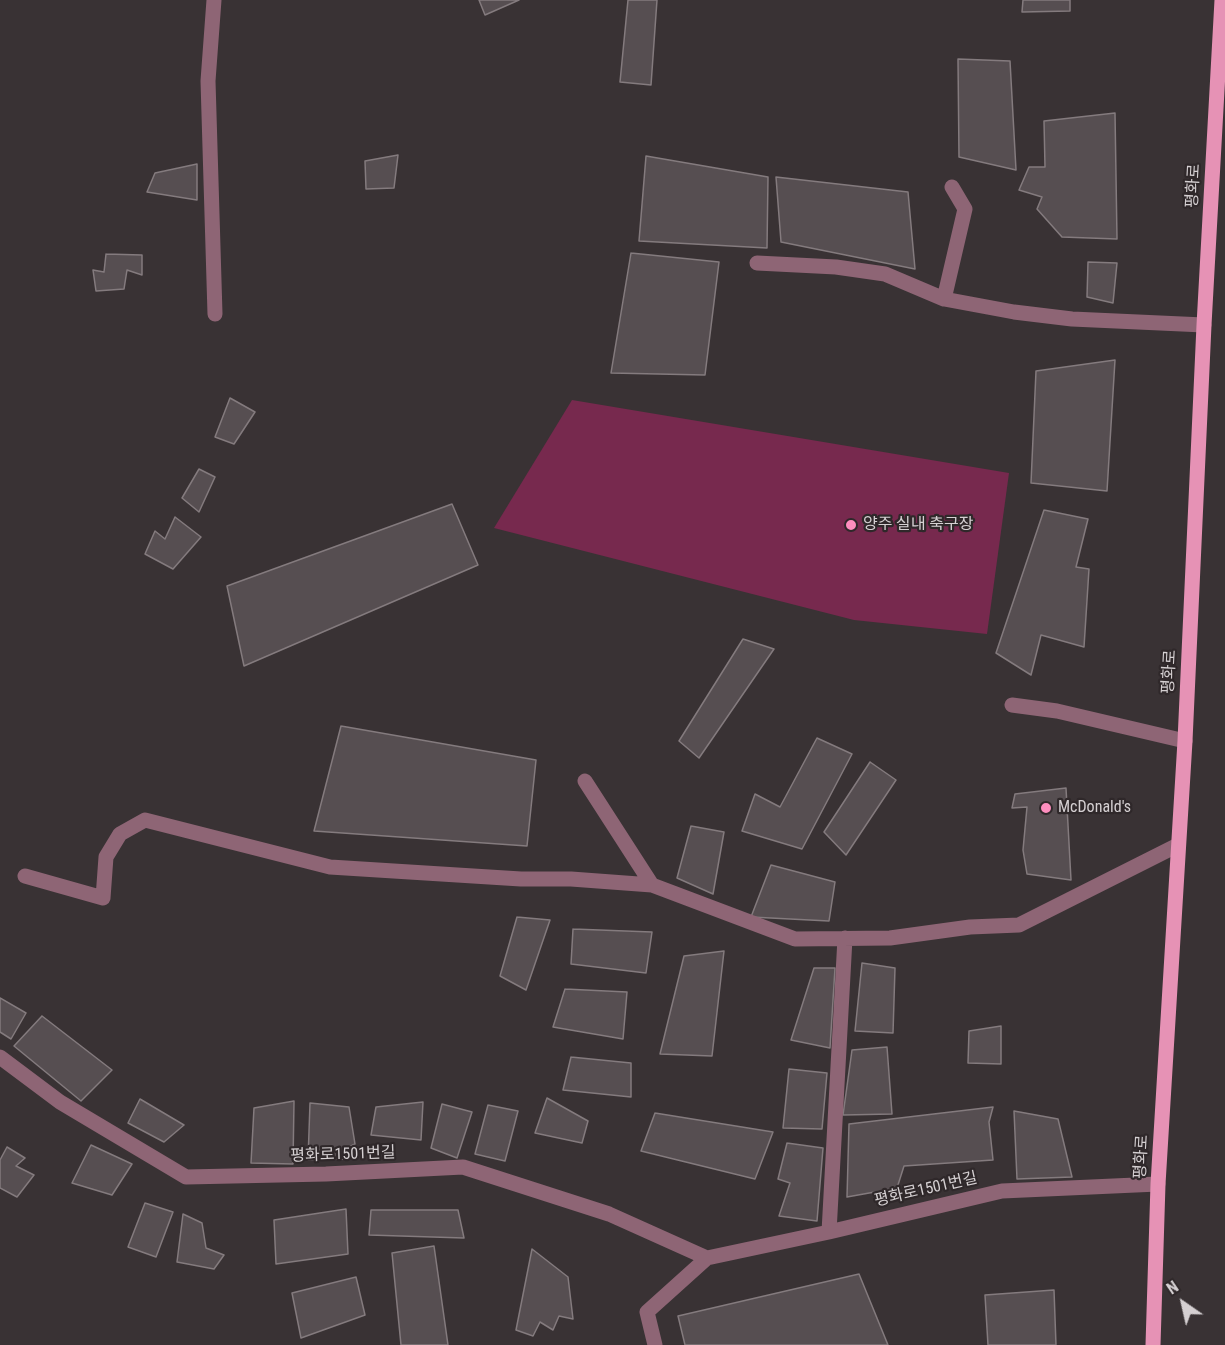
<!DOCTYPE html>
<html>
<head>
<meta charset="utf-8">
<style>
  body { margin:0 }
  #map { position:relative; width:1225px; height:1345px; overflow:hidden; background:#393234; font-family:"Roboto Condensed",sans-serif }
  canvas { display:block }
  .north { position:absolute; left:1153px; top:1273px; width:60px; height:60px; -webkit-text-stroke:4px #2f282a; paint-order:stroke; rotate:326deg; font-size:16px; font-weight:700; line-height:24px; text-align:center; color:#d5d0d2 }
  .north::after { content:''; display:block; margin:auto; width:21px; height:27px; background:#d5d0d2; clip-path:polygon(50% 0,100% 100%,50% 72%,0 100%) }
</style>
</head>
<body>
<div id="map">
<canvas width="1225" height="1345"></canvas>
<div class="north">N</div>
</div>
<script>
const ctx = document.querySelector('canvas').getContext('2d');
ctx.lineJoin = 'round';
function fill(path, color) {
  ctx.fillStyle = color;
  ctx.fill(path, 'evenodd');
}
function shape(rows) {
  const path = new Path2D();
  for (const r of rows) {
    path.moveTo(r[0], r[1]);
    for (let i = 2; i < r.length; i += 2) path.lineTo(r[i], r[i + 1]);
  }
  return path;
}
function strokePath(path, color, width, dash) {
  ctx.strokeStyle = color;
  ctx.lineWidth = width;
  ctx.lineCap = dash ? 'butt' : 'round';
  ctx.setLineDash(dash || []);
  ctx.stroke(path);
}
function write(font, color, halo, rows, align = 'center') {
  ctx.font = font + ' "Roboto Condensed","Noto Sans KR",sans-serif';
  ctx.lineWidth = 4.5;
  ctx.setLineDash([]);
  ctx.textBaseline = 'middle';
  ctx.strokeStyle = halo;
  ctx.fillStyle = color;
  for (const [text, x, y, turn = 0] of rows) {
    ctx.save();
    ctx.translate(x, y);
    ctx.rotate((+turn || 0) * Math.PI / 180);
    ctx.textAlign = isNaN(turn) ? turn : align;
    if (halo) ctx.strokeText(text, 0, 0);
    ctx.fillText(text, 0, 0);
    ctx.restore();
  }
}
const green = shape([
  [572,400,1009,473,987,634,854,620,494,528]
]);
const building = shape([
  [479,0,519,0,485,15,479,0],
  [628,0,657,0,651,85,620,82,628,0],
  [1023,0,1070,0,1070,11,1022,12,1023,0],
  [958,59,1010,61,1016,170,959,157,958,59],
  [1115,113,1117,239,1062,237,1037,209,1042,197,1019,190,1029,167,1045,167,1044,121,1115,113],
  [398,155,394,188,366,189,365,161,398,155],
  [646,156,768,177,767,248,639,241,646,156],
  [197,164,197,200,147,192,155,173,197,164],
  [776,177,908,192,915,269,781,242,776,177],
  [631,253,719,262,705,375,611,373,631,253],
  [106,254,142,255,142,275,127,270,124,289,96,291,93,270,104,272,106,254],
  [1088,262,1117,263,1113,303,1087,297,1088,262],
  [1115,360,1107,491,1031,483,1036,371,1115,360],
  [230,398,255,412,234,444,215,437,230,398],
  [199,469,215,477,199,512,182,498,199,469],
  [452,504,478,565,244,666,227,586,452,504],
  [1044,510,1088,519,1076,567,1089,569,1084,647,1041,635,1031,675,996,653,1044,510],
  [175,517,201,537,173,569,145,554,155,531,165,539,175,517],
  [743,639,774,649,699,758,679,741,743,639],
  [341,726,536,760,527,846,314,831,341,726],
  [817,738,852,754,802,849,742,831,755,794,780,807,817,738],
  [870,762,896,780,846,855,824,832,870,762],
  [1066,788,1071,880,1027,874,1023,850,1027,807,1012,808,1015,794,1066,788],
  [691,826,724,832,713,894,677,878,691,826],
  [771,865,835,882,829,921,751,917,771,865],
  [517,917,550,920,526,990,500,976,517,917],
  [573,929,652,932,646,973,571,964,573,929],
  [724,951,712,1056,660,1054,684,956,724,951],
  [862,963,895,968,893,1033,855,1031,862,963],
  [814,968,835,968,830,1048,791,1040,814,968],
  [565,989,627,992,623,1039,553,1027,565,989],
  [0,998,26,1013,11,1039,0,1032,0,998],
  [42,1016,112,1070,81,1101,14,1046,42,1016],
  [1001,1026,1001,1064,968,1063,969,1031,1001,1026],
  [887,1047,892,1114,843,1115,852,1050,887,1047],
  [571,1057,631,1063,631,1097,563,1090,571,1057],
  [789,1069,827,1073,822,1129,783,1128,789,1069],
  [547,1098,588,1121,582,1143,535,1133,547,1098],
  [140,1099,184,1125,164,1142,128,1123,140,1099],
  [294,1101,293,1164,251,1163,254,1108,294,1101],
  [423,1102,421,1140,371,1135,376,1107,423,1102],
  [310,1103,349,1107,355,1144,349,1147,349,1159,308,1160,310,1103],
  [442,1104,472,1112,457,1158,431,1148,442,1104],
  [488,1105,518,1111,505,1161,475,1154,488,1105],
  [993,1107,989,1122,993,1160,904,1166,897,1188,847,1197,849,1124,993,1107],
  [1014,1111,1058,1119,1072,1177,1017,1179,1014,1111],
  [655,1113,773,1132,755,1179,641,1151,655,1113],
  [787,1143,823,1148,817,1221,779,1216,790,1183,778,1179,787,1143],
  [91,1145,132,1164,112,1195,72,1183,91,1145],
  [7,1147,25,1158,16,1166,34,1175,17,1197,0,1188,0,1160,7,1147],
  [145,1203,173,1212,156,1257,128,1247,145,1203],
  [346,1209,348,1254,276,1264,274,1220,346,1209],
  [371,1210,458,1210,464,1238,369,1235,371,1210],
  [183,1214,202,1223,206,1248,224,1255,214,1269,177,1262,183,1214],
  [434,1246,448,1345,401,1345,392,1253,434,1246],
  [532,1249,568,1277,573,1319,559,1316,553,1330,540,1322,533,1336,516,1330,532,1249],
  [859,1274,888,1345,685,1345,678,1316,859,1274],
  [356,1277,365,1315,301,1338,292,1293,356,1277],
  [1054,1290,1056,1345,988,1345,985,1295,1054,1290]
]);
const minor = shape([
  [214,0,208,81,215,314],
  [952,187,965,209,944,299,1014,312,1072,319,1204,325],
  [757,263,836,267,885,274,944,299],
  [1012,705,1057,711,1185,741],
  [585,781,652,885,795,939,890,938,970,927,1019,925,1178,845],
  [25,876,103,898,106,857,120,834,145,820,330,867,521,879,571,879,652,885],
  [0,1057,60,1102,186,1177,326,1174,463,1167,609,1214,707,1258],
  [829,1232,845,938],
  [655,1345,647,1312,707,1258,829,1232,1002,1191,1158,1184]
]);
const major = shape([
  [1153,1345,1158,1184,1185,741,1204,325,1222,0]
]);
const markers = [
  [851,525,6,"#fd8ebe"],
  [1046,808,6,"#fd8ebe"]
];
const streetNames = [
  ["평화로",1194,186,-87],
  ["평화로",1170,672,-87],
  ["평화로1501번길",343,1155,-2],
  ["평화로",1142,1157,-87],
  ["평화로1501번길",926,1190,-13]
];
const poiNames = [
  ["양주 실내 축구장",863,525],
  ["McDonald's",1058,808]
];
fill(green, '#77294e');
fill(building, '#564e51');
strokePath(building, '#847b7e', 1.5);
strokePath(minor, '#8e6575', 15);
strokePath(major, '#e692b5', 15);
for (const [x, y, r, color] of markers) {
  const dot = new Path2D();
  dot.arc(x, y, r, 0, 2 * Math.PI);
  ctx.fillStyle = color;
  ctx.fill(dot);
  strokePath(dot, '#2f282a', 2);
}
write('16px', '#d5d0d2', '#2f282a', streetNames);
write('16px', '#d5d0d2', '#2f282a', poiNames, 'left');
</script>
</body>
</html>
